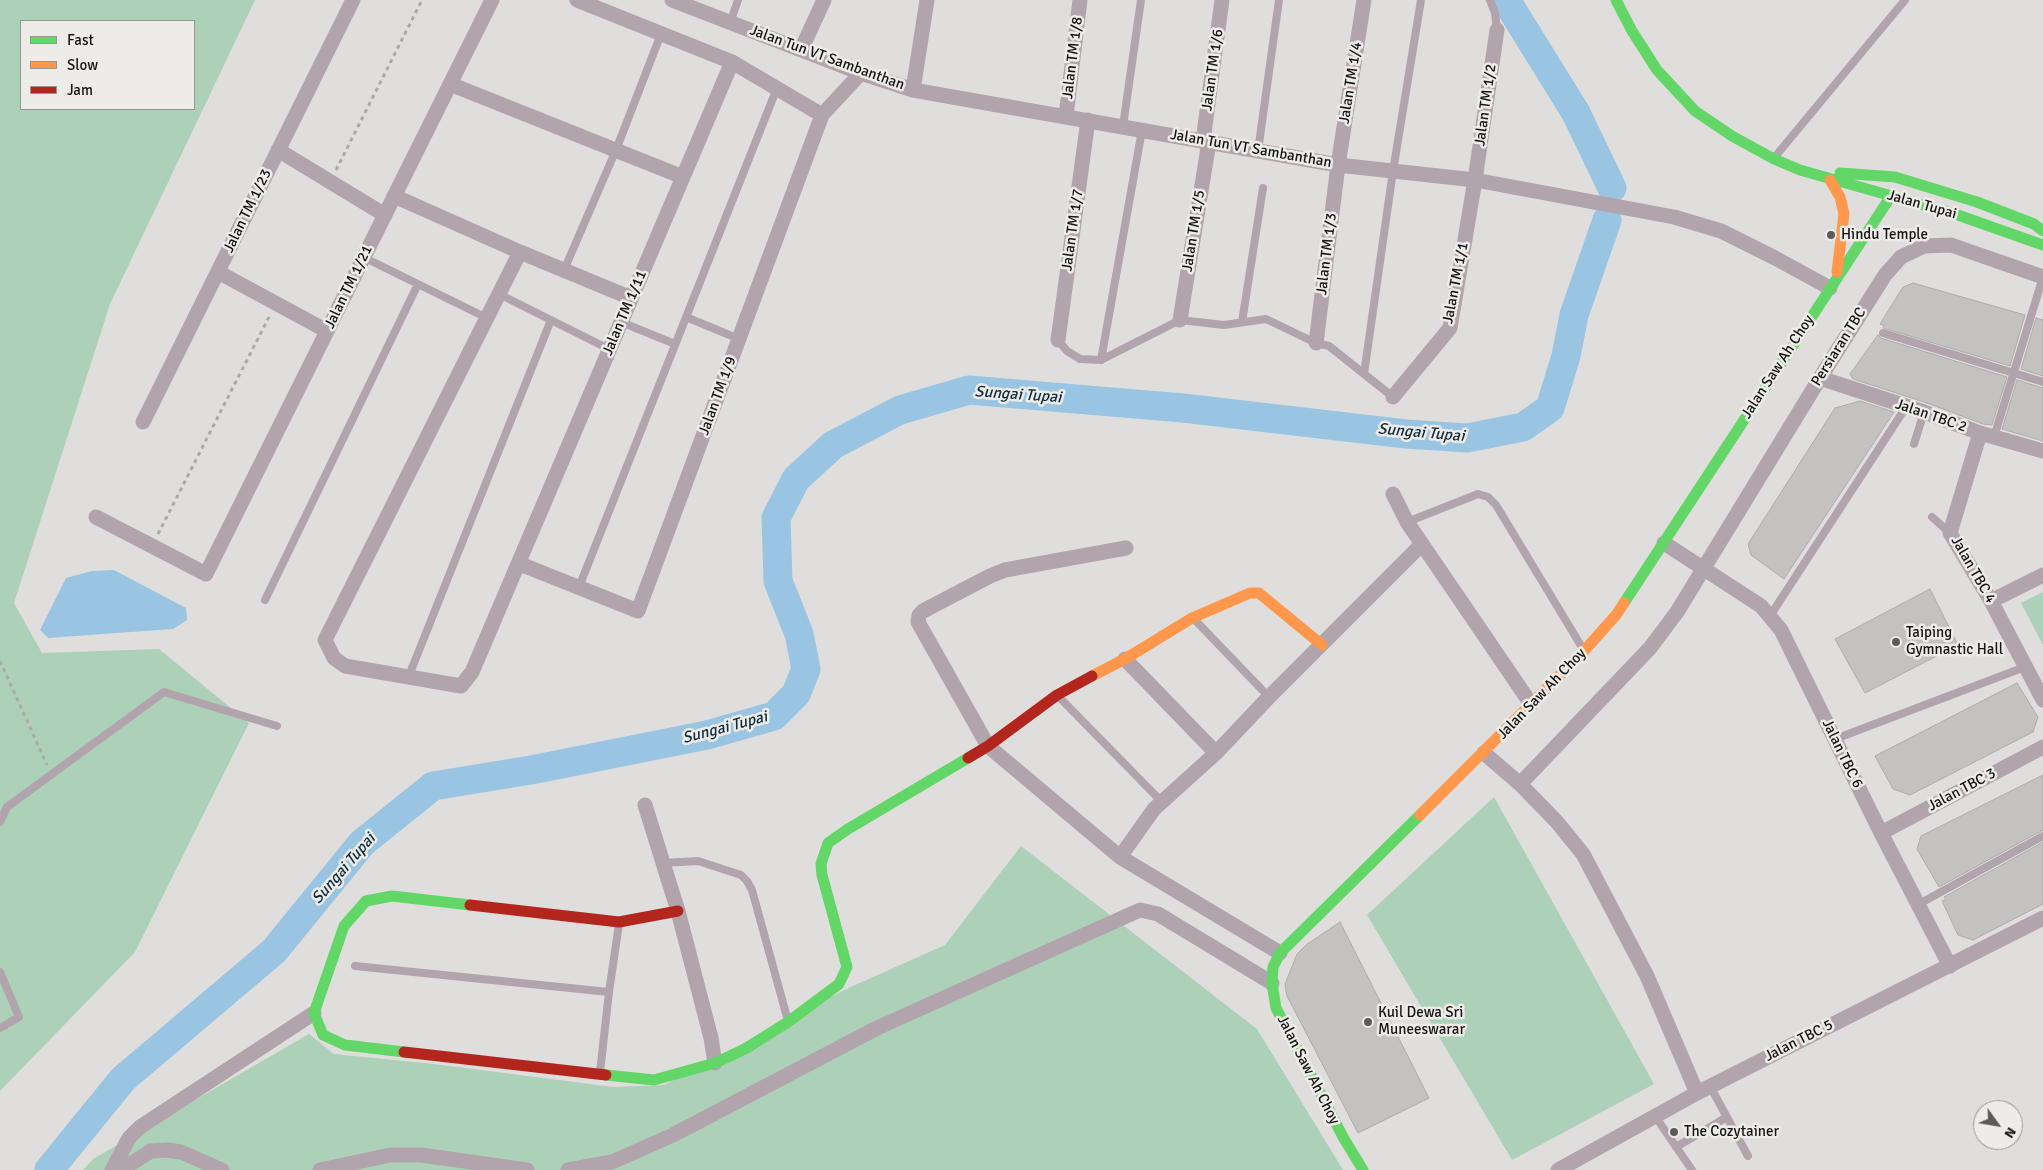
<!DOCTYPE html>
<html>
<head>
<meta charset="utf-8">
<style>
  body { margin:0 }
  #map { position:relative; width:2043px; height:1170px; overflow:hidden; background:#e0dedc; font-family:Signika,sans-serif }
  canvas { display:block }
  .legend { position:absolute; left:20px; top:20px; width:175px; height:90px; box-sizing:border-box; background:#eeece8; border:1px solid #989693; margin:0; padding:6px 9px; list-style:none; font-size:15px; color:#161514 }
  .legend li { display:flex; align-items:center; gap:10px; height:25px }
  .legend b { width:25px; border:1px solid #989693 }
  .north { position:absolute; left:1973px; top:1100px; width:50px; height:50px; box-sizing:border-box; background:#eeece8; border:1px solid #989693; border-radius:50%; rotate:122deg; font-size:14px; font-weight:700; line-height:20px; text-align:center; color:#161514 }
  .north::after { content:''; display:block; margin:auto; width:18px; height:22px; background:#5d5b5a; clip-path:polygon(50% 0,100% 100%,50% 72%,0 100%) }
</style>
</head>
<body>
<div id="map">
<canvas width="2043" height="1170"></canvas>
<ul class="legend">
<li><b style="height:6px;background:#63d668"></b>Fast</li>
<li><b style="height:6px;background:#ff974d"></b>Slow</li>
<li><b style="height:6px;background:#b3261e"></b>Jam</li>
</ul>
<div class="north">N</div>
</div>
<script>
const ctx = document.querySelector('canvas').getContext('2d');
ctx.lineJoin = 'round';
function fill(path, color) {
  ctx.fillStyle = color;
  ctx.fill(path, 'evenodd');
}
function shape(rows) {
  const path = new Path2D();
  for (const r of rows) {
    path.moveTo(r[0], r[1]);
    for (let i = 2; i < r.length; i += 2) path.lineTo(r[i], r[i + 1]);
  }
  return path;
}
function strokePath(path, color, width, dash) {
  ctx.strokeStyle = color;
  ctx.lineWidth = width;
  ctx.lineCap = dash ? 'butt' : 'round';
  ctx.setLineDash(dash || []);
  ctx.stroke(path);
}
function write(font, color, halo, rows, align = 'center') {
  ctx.font = font + ' Signika,sans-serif';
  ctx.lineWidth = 5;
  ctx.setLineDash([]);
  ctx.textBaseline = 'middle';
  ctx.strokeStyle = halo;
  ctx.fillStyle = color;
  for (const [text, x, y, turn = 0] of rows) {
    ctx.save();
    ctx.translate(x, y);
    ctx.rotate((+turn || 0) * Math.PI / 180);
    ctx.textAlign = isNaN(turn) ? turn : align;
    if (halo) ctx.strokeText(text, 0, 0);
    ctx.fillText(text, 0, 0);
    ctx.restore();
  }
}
const green = shape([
  [0,0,255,0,110,304,14,603,42,653,159,649,249,723,135,952,0,1091],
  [21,21,194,21,194,109,21,109],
  [2043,592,2043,645,2021,603],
  [1494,797,1654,1084,1512,1160,1367,915],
  [1021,846,1257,1029,1343,1170,83,1170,93,1159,309,1034,334,1054,434,1064,613,1087,664,1085,844,990,945,945]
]);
const water = shape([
  [114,570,186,608,187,620,173,629,48,638,40,630,66,578,92,571]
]);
const river = shape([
  [1506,0,1576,113,1612,188],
  [49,1170,123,1079,274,951,362,843,433,786,531,770,707,735,774,716,796,694,806,669,799,634,778,581,776,518,796,479,833,445,900,410,969,390,1183,408,1406,434,1467,438,1523,427,1550,408,1566,356,1574,315,1607,220]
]);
const building = shape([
  [1913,283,2025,315,2010,366,1883,328,1884,326,1880,324,1903,287,1913,283],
  [2036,318,2043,320,2043,376,2021,369,2036,318],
  [1878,335,1881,338,2007,377,1992,425,1983,424,1927,403,1853,379,1850,374,1878,335],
  [2017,380,2043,388,2043,441,2002,429,2017,380],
  [1860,401,1894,412,1784,579,1751,555,1748,544,1835,408,1860,401],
  [1930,589,1958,645,1865,693,1835,639,1930,589],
  [2017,683,2038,717,2033,732,1910,795,1893,789,1875,756,2017,683],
  [2043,775,2043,830,1939,887,1917,849,1921,836,2043,775],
  [2043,842,2043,904,1973,940,1958,935,1942,901,1946,900,1944,897,2043,842],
  [1340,922,1429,1098,1358,1133,1287,996,1286,991,1285,984,1297,954,1306,945,1340,922]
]);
const path = shape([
  [336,170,422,0],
  [158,534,269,317],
  [0,661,47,765]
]);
const lane = shape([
  [1490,0,1495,13,1497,30],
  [730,23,738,0],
  [1123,126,1141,0],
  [1258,151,1279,0],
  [1774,158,1905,0],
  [363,257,487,318],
  [564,270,616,150,661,34],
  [499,294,609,349],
  [686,317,739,339],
  [621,322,675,344],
  [1242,322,1263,188],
  [1883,333,2043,382],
  [1058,340,1067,351,1080,359,1101,360,1180,320,1224,325,1266,319,1316,343,1329,346,1393,397],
  [1101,360,1142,130],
  [1364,374,1393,171,1421,0],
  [1994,437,2043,277],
  [1914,444,1924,412],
  [1932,517,1950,533],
  [1407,522,1478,494,1488,497,1496,505,1583,649],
  [579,587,777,88],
  [265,600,418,284],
  [1770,616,1906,407],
  [1194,619,1269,697],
  [408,678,551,320],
  [1058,696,1162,802],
  [1835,739,2025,667],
  [0,822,7,807,164,692,277,726],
  [662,863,698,861,741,875,747,881,752,890,788,1021],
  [1919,904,2043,836],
  [355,966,609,992],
  [0,972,19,1017,0,1028],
  [600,1072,609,992,619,924],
  [1710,1086,1748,1156],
  [1655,1116,1692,1170],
  [1676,1147,1727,1117]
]);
const street = shape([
  [577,0,732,62,822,115],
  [672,0,861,73,913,90,1338,165,1475,180,1674,217,1721,231,1775,258,1830,288],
  [801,50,824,0],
  [450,84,683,177],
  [913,90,927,0],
  [1066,116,1080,0],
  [1203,141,1222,0],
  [278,150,385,215],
  [394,196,520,252,631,298],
  [520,252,325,640,334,658,345,666,461,686,472,672,732,62],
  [218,272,327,331],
  [1180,320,1209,142],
  [1058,340,1088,120],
  [1316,343,1338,165,1364,0],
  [1820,378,1924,412,1980,433,2043,451],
  [1393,397,1450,328,1475,180,1497,30],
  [143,422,353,0],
  [1980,433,1950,533,1991,601,2043,700],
  [1393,494,1407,522,1531,704],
  [96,517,206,574,492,0],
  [1664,543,1761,606,1781,630,1881,833,1950,966],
  [1126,548,1005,570,990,576,923,611,919,615,918,622,988,746,1120,857,1280,953],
  [520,564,638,611,822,115,861,73],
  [1991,601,2043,575],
  [1125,659,1216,753],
  [1484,753,1520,784,1557,822,1583,854,1647,976,1697,1093],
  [1520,784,1650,648,1677,612,1820,378,1885,275,1901,257,1924,246,1951,245,2043,277],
  [645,805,678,911,711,1038,715,1063],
  [1881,833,2043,747],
  [1120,857,1154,809,1216,753,1269,697,1422,544],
  [112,1170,129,1138,140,1127,314,1013],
  [121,1170,151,1151,167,1150,181,1152,222,1170],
  [320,1170,390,1155,421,1155,527,1170],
  [568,1170,612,1162,673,1135,877,1028,1140,910,1158,914,1272,983],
  [1558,1170,1697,1093,2043,918]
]);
const fast = shape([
  [1616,0,1632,31,1657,70,1695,111,1732,136,1774,159,1800,170,1955,214,2043,245],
  [1840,173,1895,177,1977,202,2034,224,2043,231],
  [1624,603,1891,196],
  [404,1052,345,1045,323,1035,314,1013,344,926,366,901,392,896,470,905],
  [606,1075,654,1080,715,1063,745,1049,788,1022,839,984,847,967,822,875,821,864,828,843,848,829,968,758],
  [1363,1170,1343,1137,1276,1008,1272,983,1273,967,1280,953,1420,815]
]);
const slow = shape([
  [1830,180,1840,197,1844,214,1837,272],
  [1092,676,1125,659,1192,618,1250,593,1259,593,1322,645],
  [1420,815,1584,651,1616,615,1624,603]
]);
const jam = shape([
  [968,758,988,746,1057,695,1092,676],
  [470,905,619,922,678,911],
  [404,1052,606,1075]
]);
const markers = [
  [1831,235,5,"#5d5b5a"],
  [1896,642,5,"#5d5b5a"],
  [1368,1022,5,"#5d5b5a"],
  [1674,1132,5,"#5d5b5a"]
];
const streetNames = [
  ["Jalan Tun VT Sambanthan",827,58,20],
  ["Jalan TM 1/8",1073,58,-83],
  ["Jalan TM 1/6",1213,70,-82],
  ["Jalan TM 1/4",1351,83,-81],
  ["Jalan TM 1/2",1486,105,-82],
  ["Jalan Tun VT Sambanthan",1251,149,10],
  ["Jalan Tupai",1922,205,16],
  ["Jalan TM 1/23",248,211,-64],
  ["Jalan TM 1/7",1073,230,-82],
  ["Jalan TM 1/5",1194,231,-81],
  ["Jalan TM 1/3",1327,254,-83],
  ["Jalan TM 1/1",1456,283,-79],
  ["Jalan TM 1/21",349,287,-64],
  ["Jalan TM 1/11",625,313,-67],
  ["Persiaran TBC",1839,347,-58],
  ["Jalan Saw Ah Choy",1778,367,-57],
  ["Jalan TM 1/9",718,396,-70],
  ["Jalan TBC 2",1931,416,19],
  ["Jalan TBC 4",1973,570,60],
  ["Jalan Saw Ah Choy",1542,694,-46],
  ["Jalan TBC 6",1842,754,64],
  ["Jalan TBC 3",1962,790,-28],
  ["Jalan TBC 5",1799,1041,-27],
  ["Jalan Saw Ah Choy",1308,1070,63]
];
const poiNames = [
  ["Hindu Temple",1841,235],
  ["Taiping",1906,633],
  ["Gymnastic Hall",1906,650],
  ["Kuil Dewa Sri",1378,1013],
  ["Muneeswarar",1378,1030],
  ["The Cozytainer",1684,1132]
];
const waterNames = [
  ["Sungai Tupai",1018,395,4],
  ["Sungai Tupai",1421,433,5],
  ["Sungai Tupai",725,728,-15],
  ["Sungai Tupai",344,869,-49]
];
fill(green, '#acd0b8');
fill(water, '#99c5e3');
strokePath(river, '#99c5e3', 29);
fill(building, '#c3c2c1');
strokePath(building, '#adacaa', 1);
strokePath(path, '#b0a7ac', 3, [4, 4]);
strokePath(lane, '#b2a4ac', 8);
strokePath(street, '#b2a4ac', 15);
strokePath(fast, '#63d668', 11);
strokePath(slow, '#ff974d', 11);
strokePath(jam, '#b3261e', 11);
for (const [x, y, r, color] of markers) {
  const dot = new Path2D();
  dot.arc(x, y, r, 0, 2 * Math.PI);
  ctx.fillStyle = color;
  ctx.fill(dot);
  strokePath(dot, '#eeece8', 2);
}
write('15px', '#161514', '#eeece8', streetNames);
write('15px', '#161514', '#eeece8', poiNames, 'left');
write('italic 16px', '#102d3f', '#eeece8', waterNames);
</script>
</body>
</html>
